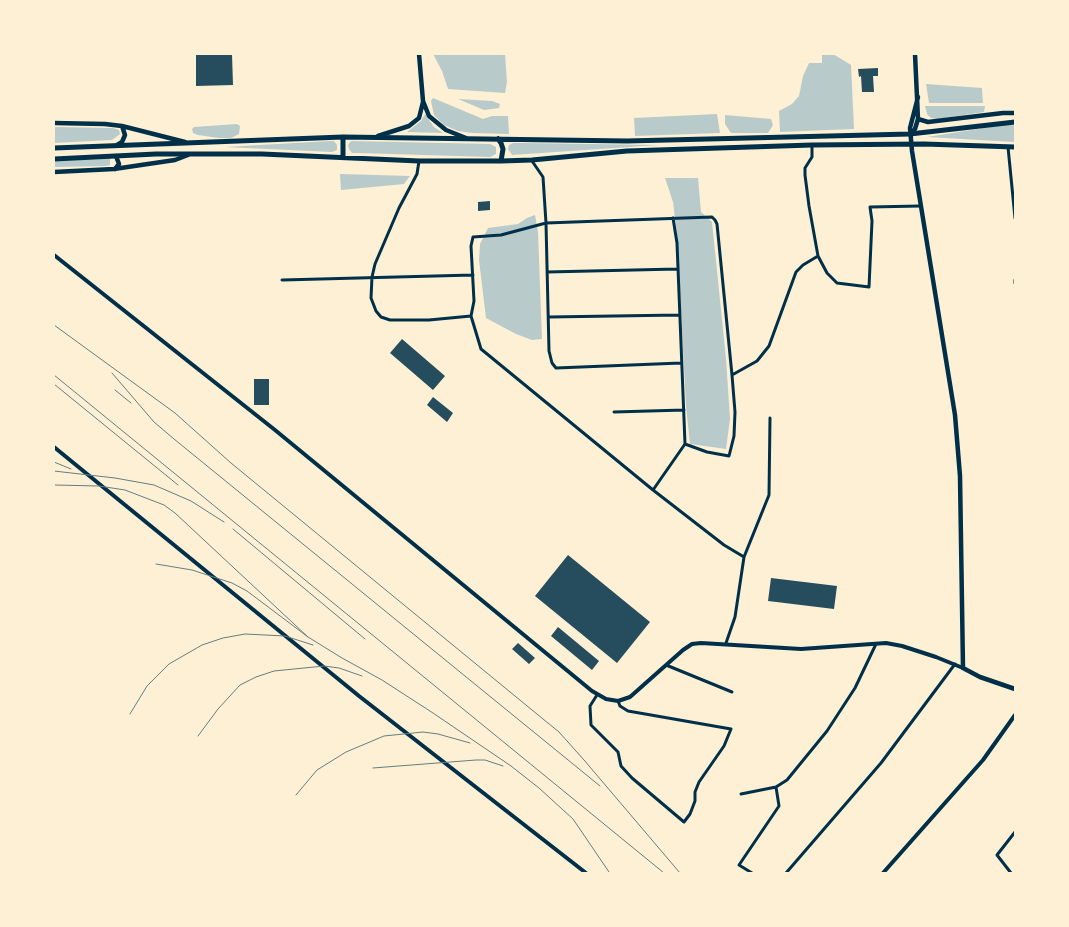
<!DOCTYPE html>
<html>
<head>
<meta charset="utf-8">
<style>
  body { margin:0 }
  #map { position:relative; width:1069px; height:927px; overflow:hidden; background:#fdf0d5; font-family:Arial,sans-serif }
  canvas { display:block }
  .frame { position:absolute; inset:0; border:55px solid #fdf0d5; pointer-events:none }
</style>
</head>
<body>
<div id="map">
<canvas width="1069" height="927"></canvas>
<div class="frame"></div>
</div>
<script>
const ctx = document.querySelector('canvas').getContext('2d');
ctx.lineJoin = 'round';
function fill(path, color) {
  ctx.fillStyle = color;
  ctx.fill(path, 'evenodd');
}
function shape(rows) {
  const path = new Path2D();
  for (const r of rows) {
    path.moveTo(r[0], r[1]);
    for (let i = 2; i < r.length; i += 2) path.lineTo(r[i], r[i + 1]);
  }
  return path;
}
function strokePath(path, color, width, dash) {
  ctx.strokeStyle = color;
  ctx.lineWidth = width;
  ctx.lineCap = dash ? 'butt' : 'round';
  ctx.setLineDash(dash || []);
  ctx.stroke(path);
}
const green = shape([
  [433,54,505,54,507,82,505,93,448,89,442,71],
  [822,54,833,54,851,65,854,129,780,132,779,111,792,104,799,96,803,76,809,63,822,63],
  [926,84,982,88,983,103,929,103],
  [433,98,483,119,492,116,508,116,509,134,472,133,458,131,444,125,434,115,431,101],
  [458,99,492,101,500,104,499,108,484,110],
  [925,106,985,106,984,112,938,119,931,118,927,114],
  [425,114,434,127,443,133,407,132,421,121],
  [717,114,720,133,635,136,634,118],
  [725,115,771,119,773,125,768,133,731,133,725,124],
  [237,124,240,126,239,134,231,138,219,138,198,135,193,133,192,129,194,127],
  [1015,124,1014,142,927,137,1003,125],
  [54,127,113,128,119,130,120,134,112,140,54,143],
  [331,141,334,141,337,145,337,150,332,152,224,147],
  [351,141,490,144,496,147,496,154,490,157,357,153,352,153,349,149,348,145],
  [513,143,524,143,659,145,512,155,508,149,509,145],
  [107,159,110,159,110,165,106,166,54,167,54,161],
  [340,174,410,176,404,184,341,190],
  [665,178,698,178,701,212,712,222,726,359,730,419,726,449,690,444,686,406,677,235,673,202],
  [535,215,538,232,542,339,532,340,516,334,486,318,479,260,480,244,488,228,518,224,527,218]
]);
const building = shape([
  [196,54,232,54,233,85,196,86],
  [878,68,878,76,873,76,874,92,862,92,861,76,859,77,858,69],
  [490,201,490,210,478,211,478,202],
  [402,339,445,376,433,390,390,353],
  [254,379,269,379,269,405,254,405],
  [433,397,453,413,447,422,427,405],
  [568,555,650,622,617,663,535,596],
  [771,578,837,586,834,609,768,601],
  [558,627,599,661,592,670,551,636],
  [518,643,535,658,529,664,512,649]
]);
const minor = shape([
  [812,145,812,157,805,168,805,175,809,206,818,256],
  [1008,147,1015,218],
  [419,161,417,174,399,208,375,264,372,277,371,298,376,311,381,317,390,320,429,320,471,316],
  [532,161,543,177,546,223,549,351,552,363,556,368,681,363],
  [547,272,677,269],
  [282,280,473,275],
  [1015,280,1015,283],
  [549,317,679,315],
  [732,375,717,224,715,220,712,217,546,223,501,235,473,237,471,246,474,301,471,316,481,349,653,490,724,545,744,557],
  [614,412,684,410],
  [685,444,707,452,729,456,734,436,735,412,732,375,757,361,769,346,796,272,803,265,818,256,827,273,837,283,869,287,872,221,870,207,920,206],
  [653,490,685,444,677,243,673,218],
  [726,643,735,617,744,557,769,495,770,418],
  [666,665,732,692],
  [597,695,590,706,591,725,618,752,621,766,632,778,684,822,690,814,695,801,695,792,699,782,724,746,731,729,628,711,620,706,618,701],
  [741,794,776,787,787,780,827,731,855,688,876,644],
  [752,873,739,865,779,806,776,787],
  [786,873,881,763,955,664],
  [1011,873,997,855,1015,832]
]);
const tertiary = shape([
  [54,255,275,430,592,691,606,699,618,701,630,697,683,650,692,644,701,643,801,649,886,643,902,646,936,657,963,668],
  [54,447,359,696,586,873],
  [883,873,983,760,1015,715]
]);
const secondary = shape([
  [419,54,423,101,429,116,446,130,466,138],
  [918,97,910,128,912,151,955,415,960,476,963,668,980,677,1015,689],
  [918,119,928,122,1003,113,1015,113],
  [54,123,105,124,122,126,185,142],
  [910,134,915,129,918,119,915,54],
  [378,136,409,126,419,118,423,102],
  [117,145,122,142,125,135,122,126],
  [115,169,119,164,116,156],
  [54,172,114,169,175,160,188,155]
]);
const primary = shape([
  [343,137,343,157],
  [498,139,501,143,503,149,501,161],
  [54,148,343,137,627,141,910,134,1015,122],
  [54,159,156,154,262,154,419,161,501,161,532,160,627,151,812,145,924,144,1015,147]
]);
const rail = shape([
  [54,325,175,413,231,463,543,719,559,732,584,760,680,873],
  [112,373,154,422,174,439,600,786],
  [54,375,664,873],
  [54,384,178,485],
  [115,390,131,403],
  [54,462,71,469],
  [54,471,115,478,154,485,191,501,224,522],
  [54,485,99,486,125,490,164,505,175,513,308,637,247,591,232,583,192,570,156,564],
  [233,529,365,639],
  [308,637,342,658,382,680,433,713,511,766,539,788,573,819,609,872],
  [130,714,147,686,169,664,202,645,223,638,245,634,285,636,313,645],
  [198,736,218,709,240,685,256,677,274,671,324,666,339,668,362,676],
  [373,768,476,760,485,760,503,766],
  [296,795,317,770,346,752,384,736,423,732,438,734,470,743]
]);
fill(green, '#b9caca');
fill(building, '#264d5e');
strokePath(minor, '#003049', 3);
strokePath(tertiary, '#003049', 4);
strokePath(secondary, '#003049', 4.5);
strokePath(primary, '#003049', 5);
strokePath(rail, '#657d81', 1);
</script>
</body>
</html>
